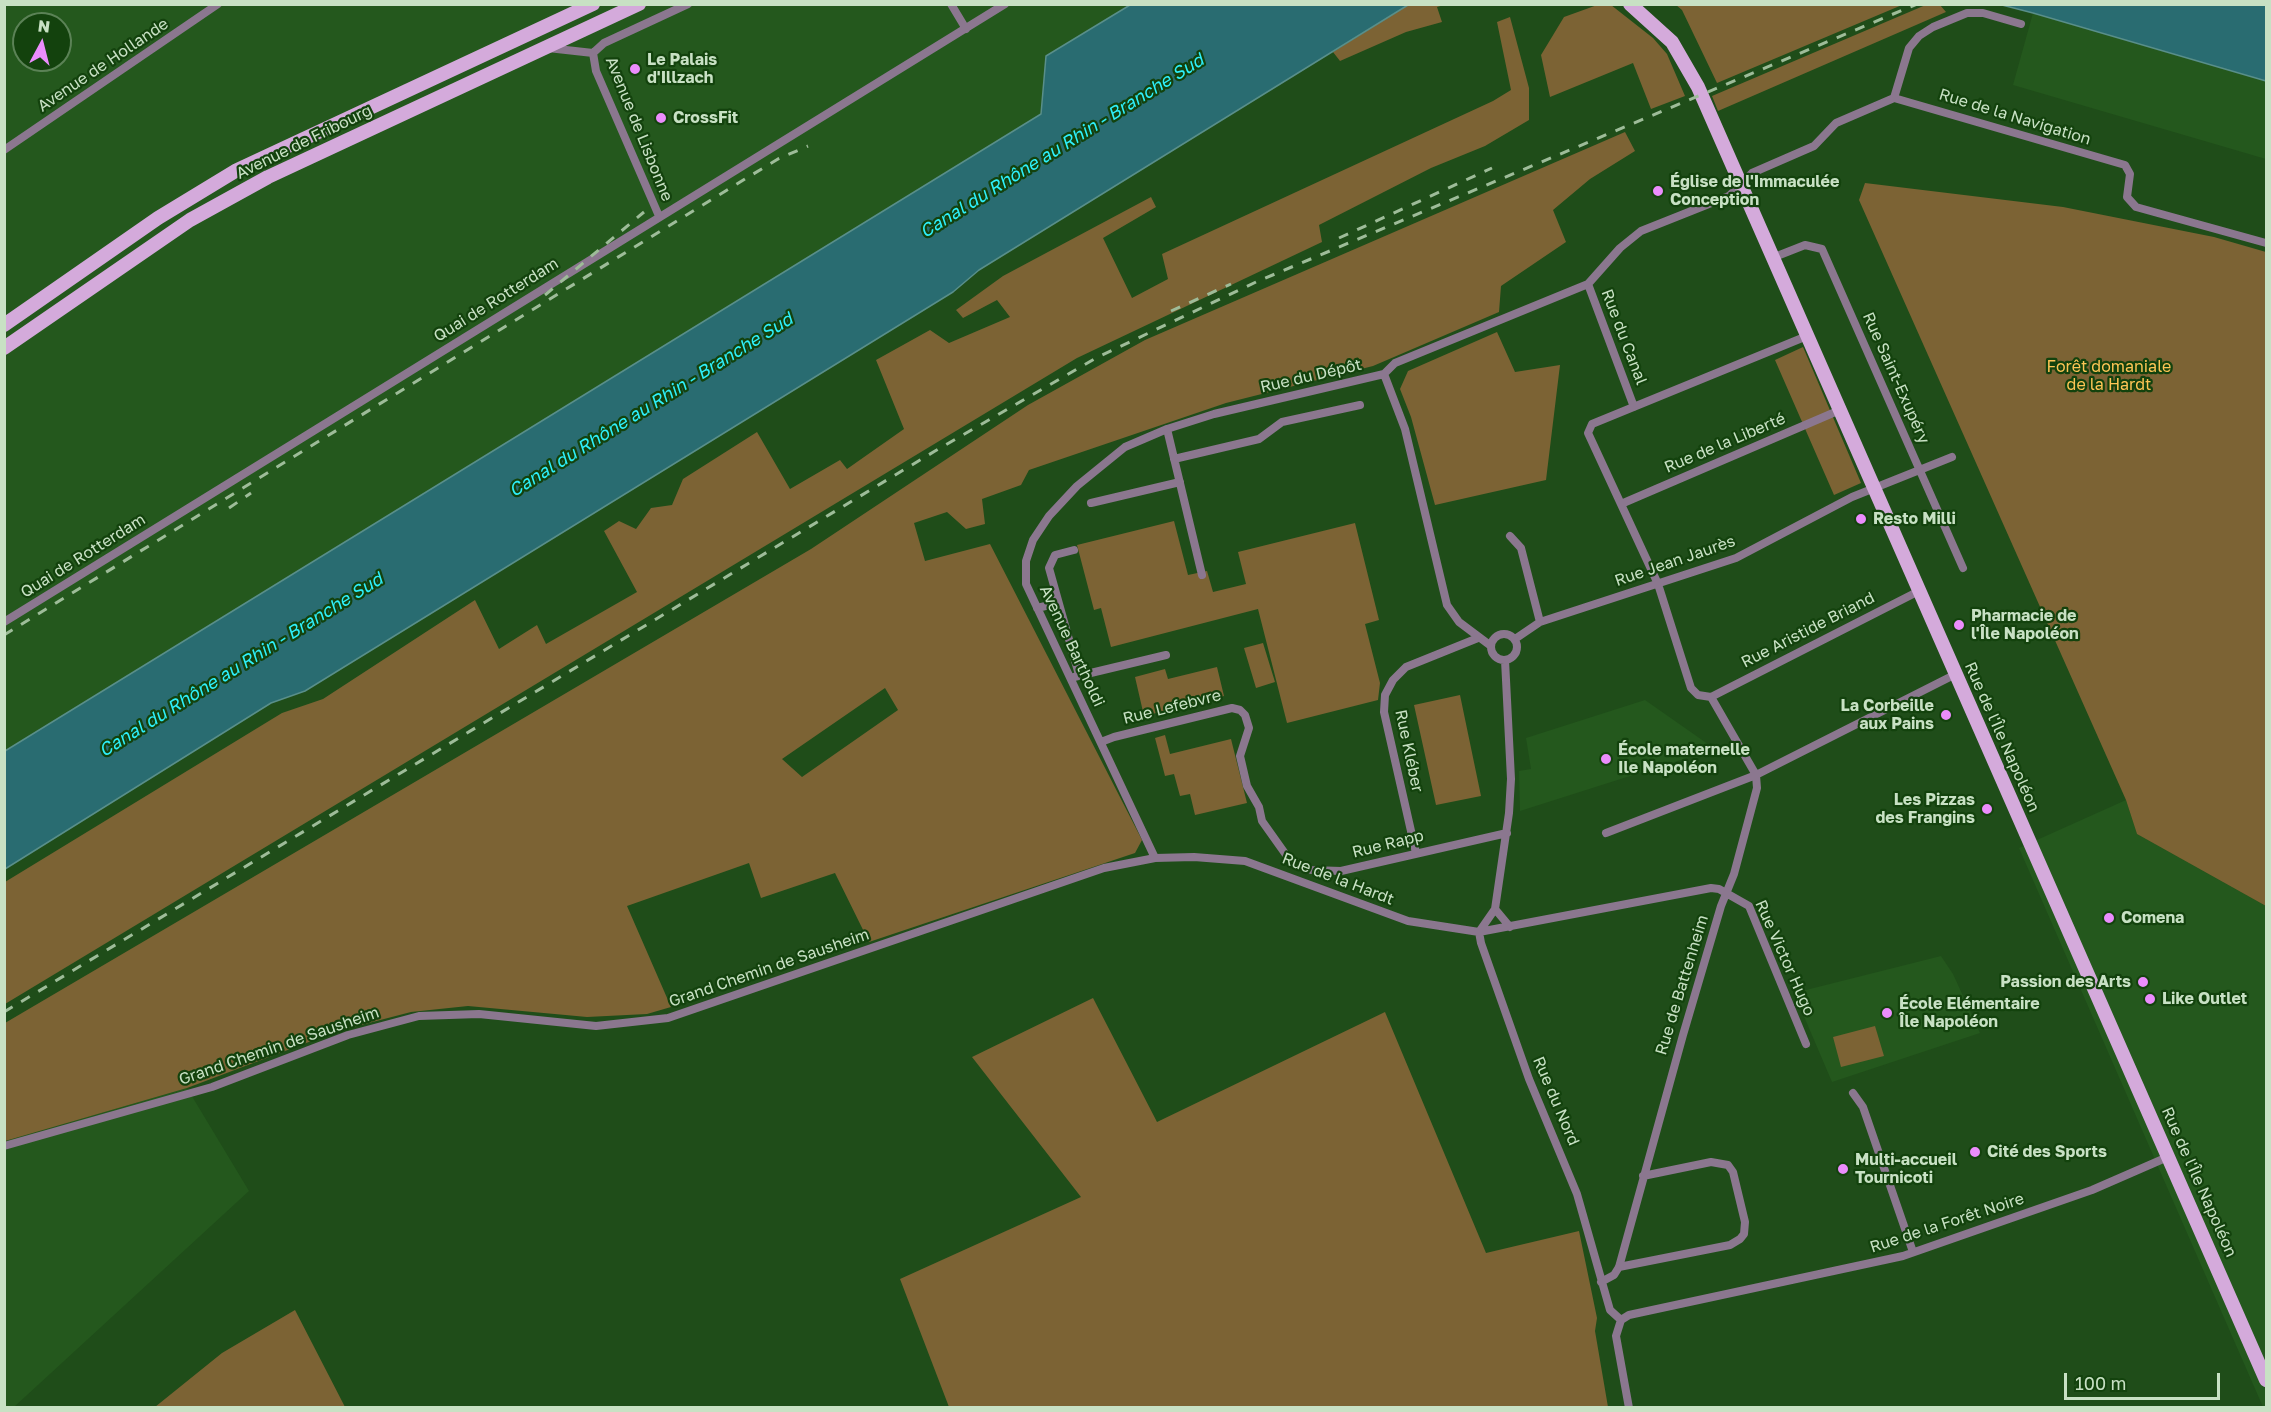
<!DOCTYPE html>
<html>
<head>
<meta charset="utf-8">
<style>
  body { margin:0 }
  #map { position:relative; width:2271px; height:1412px; overflow:hidden; background:#1f4d19; font-family:"Golos Text",sans-serif }
  canvas { display:block }
  .frame { position:absolute; inset:0; border:6px solid #c8e1c4; pointer-events:none }
  .north { position:absolute; left:12px; top:12px; width:60px; height:60px; box-sizing:border-box; background:#13420d; border:2px solid #5b8256; border-radius:50%; rotate:7deg; font-size:16px; font-weight:700; line-height:24px; text-align:center; color:#c8e1c4 }
  .north::after { content:''; display:block; margin:auto; width:21px; height:27px; background:#eb8dfc; clip-path:polygon(50% 0,100% 100%,50% 72%,0 100%) }
  .scale { position:absolute; left:2064px; top:1373px; width:156px; height:27px; box-sizing:border-box; border:3px solid #c8e1c4; border-top:0; padding-left:8px; font-size:18px; line-height:21px; white-space:nowrap; color:#c8e1c4; -webkit-text-stroke:4px #13420d; paint-order:stroke }
</style>
</head>
<body>
<div id="map">
<canvas width="2271" height="1412"></canvas>
<div class="frame"></div>
<div class="north">N</div>
<div class="scale">100 m</div>
</div>
<script>
const ctx = document.querySelector('canvas').getContext('2d');
ctx.lineJoin = 'round';
function fill(path, color) {
  ctx.fillStyle = color;
  ctx.fill(path, 'evenodd');
}
function shape(rows) {
  const path = new Path2D();
  for (const r of rows) {
    if (r.length === 3) {
      path.moveTo(r[0] + r[2], r[1]);
      path.arc(r[0], r[1], r[2], 0, 2 * Math.PI);
      continue;
    }
    path.moveTo(r[0], r[1]);
    for (let i = 2; i < r.length; i += 2) path.lineTo(r[i], r[i + 1]);
  }
  return path;
}
function strokePath(path, color, width, dash) {
  ctx.strokeStyle = color;
  ctx.lineWidth = width;
  ctx.lineCap = dash ? 'butt' : 'round';
  ctx.setLineDash(dash || []);
  ctx.stroke(path);
}
function write(font, color, halo, rows, align = 'center') {
  ctx.font = font + ' "Golos Text",sans-serif';
  ctx.lineWidth = 4.5;
  ctx.setLineDash([]);
  ctx.textBaseline = 'middle';
  ctx.strokeStyle = halo;
  ctx.fillStyle = color;
  for (const [text, x, y, turn = 0] of rows) {
    ctx.save();
    ctx.translate(x, y);
    ctx.rotate((+turn || 0) * Math.PI / 180);
    ctx.textAlign = isNaN(turn) ? turn : align;
    if (halo) ctx.strokeText(text, 0, 0);
    ctx.fillText(text, 0, 0);
    ctx.restore();
  }
}
const built = shape([
  [4,5,1130,5,1046,56,1041,114,5,751],
  [24,24,60,24,60,60,24,60],
  [2033,13,2266,81,2266,159,2013,85],
  [1645,700,1715,749,1520,811,1519,771,1531,769,1526,738],
  [2126,800,2137,834,2266,906,2266,1407,2263,1407,2019,848],
  [1941,956,1953,974,1980,1033,1832,1082,1794,993],
  [187,1088,249,1191,14,1407,5,1408,5,1141]
]);
const green = shape([
  [1600,4,1611,5,1653,38,1667,54,1685,96,1651,109,1633,63,1550,97,1541,55,1564,17],
  [1928,4,1940,5,1946,12,1718,111,1712,96],
  [1408,5,1444,5,1437,7,1442,22,1406,32,1340,61,1333,52],
  [1676,5,1902,5,1717,83,1682,10],
  [1510,17,1529,88,1529,120,1485,146,1431,168,1319,225,1322,242,1077,358,5,1004,5,882,282,713,323,699,475,600,499,649,537,625,546,644,637,592,604,531,619,521,636,529,651,508,672,505,683,479,757,432,790,489,840,460,847,469,904,429,876,360,930,330,949,343,1010,317,997,300,963,318,956,310,1003,276,1151,197,1156,207,1103,238,1132,298,1168,279,1162,254,1493,101,1511,90,1497,22],
  [1625,132,1635,151,1590,179,1553,210,1566,242,1501,286,1499,312,1373,366,1226,403,1029,470,1021,485,982,499,985,524,966,529,947,512,914,523,925,561,990,544,1142,840,1135,853,869,942,835,873,761,898,749,863,627,906,671,1007,647,1014,587,1017,468,1006,411,1012,338,1031,187,1088,5,1141,5,1023,811,549,1028,405,1145,340],
  [885,688,898,710,802,777,782,759],
  [1865,183,2063,207,2214,237,2266,252,2266,906,2137,834,2126,800,1859,200],
  [1497,332,1515,372,1560,365,1546,480,1435,505,1411,417,1400,389,1408,371],
  [1803,347,1861,483,1834,495,1775,360],
  [1174,521,1188,575,1207,571,1213,592,1246,584,1238,552,1355,523,1379,620,1365,624,1380,683,1378,700,1287,723,1258,609,1111,647,1101,608,1094,610,1077,545],
  [1263,643,1275,682,1256,688,1244,648],
  [1217,667,1224,696,1144,716,1135,677,1165,669,1168,679],
  [1460,695,1481,796,1436,805,1414,705],
  [1165,735,1170,754,1231,739,1247,803,1195,815,1190,794,1180,796,1174,774,1165,776,1155,738],
  [1093,998,1157,1122,1385,1012,1486,1253,1579,1231,1597,1318,1595,1331,1608,1407,949,1407,900,1279,1081,1197,972,1057],
  [1875,1026,1884,1056,1841,1067,1833,1037],
  [295,1310,345,1407,155,1407,222,1353]
]);
const water = shape([
  [1130,5,1408,5,979,270,953,292,305,691,271,703,5,869,5,751,1041,114,1046,56,1130,5],
  [2002,5,2266,5,2266,81,2033,13,2002,5]
]);
const minor = shape([
  [951,4,966,29],
  [548,48,593,53],
  [593,53,596,71,659,216],
  [593,53,604,43,688,4],
  [1894,98,1909,48,1919,36,1933,27,1967,13,1983,13,2021,24],
  [4,150,218,4],
  [1772,258,1805,245,1822,249,1963,568],
  [1588,284,1634,407],
  [1384,374,1405,429,1447,605,1459,622,1491,646],
  [1167,429,1202,575],
  [1174,459,1259,439,1282,422,1360,405],
  [1091,503,1180,482],
  [1621,504,1840,410],
  [1510,536,1521,548,1540,622],
  [1074,550,1055,555,1049,568,1079,675],
  [1037,608,1058,603],
  [4,622,1005,4],
  [1504,647,13],
  [1515,639,1540,622,1736,558,1852,497,1952,457],
  [1505,660,1511,779,1509,813,1495,909,1479,932,1481,943,1529,1079,1577,1194,1610,1310,1621,1320],
  [1074,677,1166,655],
  [1711,697,1919,591],
  [1101,742,1114,737,1232,708,1240,710,1245,715,1249,728,1240,756,1247,786,1259,807,1262,821,1289,859,1311,870,1341,871,1507,833],
  [1606,833,1756,775,1711,697,1698,695,1691,688,1658,584,1588,433,1592,424,1807,336],
  [1416,853,1384,712,1385,695,1393,680,1406,667,1478,638],
  [1155,858,1026,584,1026,561,1033,540,1049,516,1077,486,1125,447,1167,429,1214,414,1384,374,1395,363,1588,284,1620,248,1641,231,1729,196,1752,173,1814,146,1836,123,1894,98,2125,165,2130,174,2127,197,2136,207,2266,243],
  [1495,909,1510,927],
  [1853,1093,1863,1107,1913,1252],
  [4,1146,212,1087,348,1035,419,1016,479,1014,596,1026,668,1018,1104,868,1155,858,1194,857,1245,861,1408,921,1479,932,1711,888,1719,889,1749,906,1806,1044],
  [1619,1267,1730,1245,1740,1239,1744,1234,1745,1222,1733,1172,1728,1165,1711,1162,1643,1176],
  [1601,1282,1614,1275,1619,1267,1683,1035,1721,906,1734,874,1757,788,1756,775,1956,674],
  [1629,1408,1616,1336,1621,1320,1629,1315,1903,1256,2092,1190,2170,1156]
]);
const primary = shape([
  [1630,4,1672,42,1698,87,2266,1380],
  [4,325,158,218,237,170,593,4],
  [4,348,190,220,268,177,639,4]
]);
const rail = shape([
  [1339,238,1492,168],
  [545,295,644,212],
  [1171,311,1231,284],
  [229,508,251,493],
  [4,635,745,179,778,159,808,146],
  [4,1012,935,451,1096,358,1256,282,1917,4]
]);
const markers = [
  [635,69,6,"#eb8dfc"],
  [661,118,6,"#eb8dfc"],
  [1658,191,6,"#eb8dfc"],
  [1861,519,6,"#eb8dfc"],
  [1959,625,6,"#eb8dfc"],
  [1946,715,6,"#eb8dfc"],
  [1606,759,6,"#eb8dfc"],
  [1987,809,6,"#eb8dfc"],
  [2109,918,6,"#eb8dfc"],
  [2143,982,6,"#eb8dfc"],
  [2150,999,6,"#eb8dfc"],
  [1887,1013,6,"#eb8dfc"],
  [1975,1152,6,"#eb8dfc"],
  [1843,1169,6,"#eb8dfc"]
];
const poiNames = [
  ["Le Palais",647,60],
  ["d'Illzach",647,78],
  ["CrossFit",673,118],
  ["Église de l'Immaculée",1670,182],
  ["Conception",1670,200],
  ["Resto Milli",1873,519],
  ["Pharmacie de",1971,616],
  ["l'Île Napoléon",1971,634],
  ["La Corbeille",1934,706,"right"],
  ["aux Pains",1934,724,"right"],
  ["École maternelle",1618,750],
  ["Ile Napoléon",1618,768],
  ["Les Pizzas",1975,800,"right"],
  ["des Frangins",1975,818,"right"],
  ["Comena",2121,918],
  ["Passion des Arts",2131,982,"right"],
  ["Like Outlet",2162,999],
  ["École Elémentaire",1899,1004],
  ["Île Napoléon",1899,1022],
  ["Cité des Sports",1987,1152],
  ["Multi-accueil",1855,1160],
  ["Tournicoti",1855,1178]
];
const streetNames = [
  ["Avenue de Hollande",103,65,-34],
  ["Rue de la Navigation",2015,117,17],
  ["Avenue de Lisbonne",639,129,68],
  ["Avenue de Fribourg",304,142,-26],
  ["Quai de Rotterdam",496,300,-32],
  ["Rue du Canal",1624,337,69],
  ["Rue du Dépôt",1311,376,-13],
  ["Rue Saint-Exupéry",1896,378,66],
  ["Rue de la Liberté",1725,443,-23],
  ["Quai de Rotterdam",83,556,-32],
  ["Rue Jean Jaurès",1675,561,-19],
  ["Rue Aristide Briand",1808,630,-27],
  ["Avenue Bartholdi",1072,646,65],
  ["Rue Lefebvre",1172,707,-14],
  ["Rue de l'Île Napoléon",2002,737,66],
  ["Rue Kléber",1409,751,78],
  ["Rue Rapp",1388,844,-14],
  ["Rue de la Hardt",1338,879,21],
  ["Rue Victor Hugo",1785,958,66],
  ["Grand Chemin de Sausheim",769,968,-19],
  ["Rue de Battenheim",1682,985,-73],
  ["Grand Chemin de Sausheim",279,1046,-19],
  ["Rue du Nord",1556,1101,67],
  ["Rue de l'Île Napoléon",2199,1182,66],
  ["Rue de la Forêt Noire",1947,1223,-18]
];
const parkNames = [
  ["Forêt domaniale",2109,367],
  ["de la Hardt",2109,385]
];
const waterNames = [
  ["Canal du Rhône au Rhin - Branche Sud",1062,146,-32],
  ["Canal du Rhône au Rhin - Branche Sud",651,405,-32],
  ["Canal du Rhône au Rhin - Branche Sud",241,665,-32]
];
fill(built, '#24581d');
fill(green, '#7c6334');
fill(water, '#296c71');
strokePath(water, '#598f8a', 1.5);
strokePath(minor, '#8b778f', 8);
strokePath(primary, '#d4aadb', 14);
strokePath(rail, '#9ebc99', 3, [10, 10]);
for (const [x, y, r, color] of markers) {
  const dot = new Path2D();
  dot.arc(x, y, r, 0, 2 * Math.PI);
  ctx.fillStyle = color;
  ctx.fill(dot);
  strokePath(dot, '#13420d', 2);
}
write('bold 16px', '#c8e1c4', '#13420d', poiNames, 'left');
write('16px', '#c8e1c4', '#13420d', streetNames);
write('16px', '#fec556', '#13420d', parkNames);
write('italic 18px', '#2ef0fb', '#13420d', waterNames);
</script>
</body>
</html>
